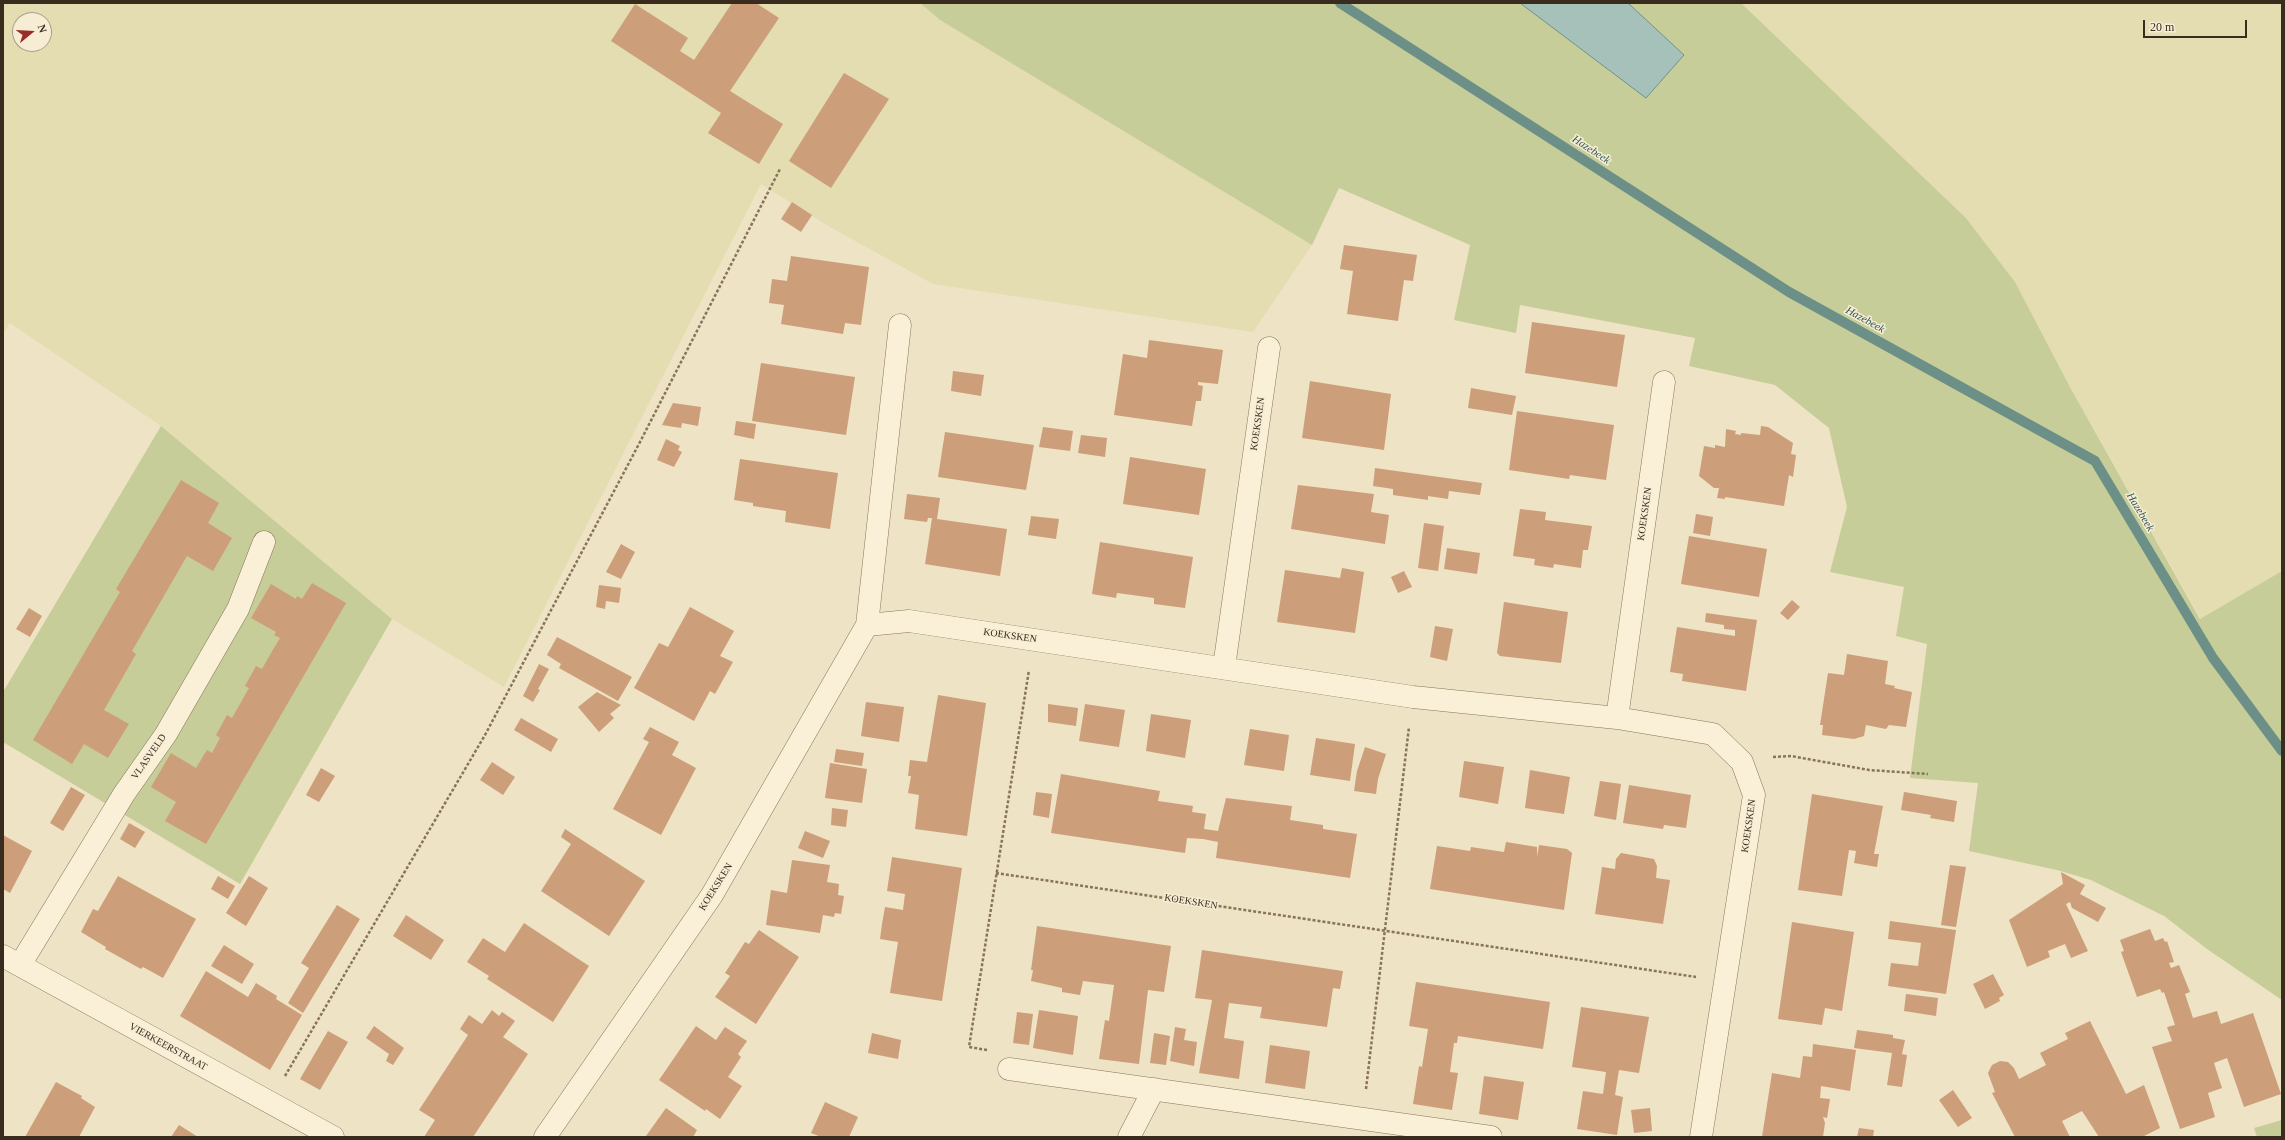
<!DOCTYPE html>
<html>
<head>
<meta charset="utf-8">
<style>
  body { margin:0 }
  #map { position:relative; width:2285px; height:1140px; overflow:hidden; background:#eee3c4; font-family:"Times New Roman",serif }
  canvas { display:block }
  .frame { position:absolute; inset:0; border:4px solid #392c1e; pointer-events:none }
  .north { position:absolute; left:12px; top:12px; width:40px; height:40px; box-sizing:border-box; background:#f6edd4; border:1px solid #aaa08b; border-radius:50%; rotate:72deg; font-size:11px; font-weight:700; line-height:16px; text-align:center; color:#392c1e }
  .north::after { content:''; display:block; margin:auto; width:14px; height:18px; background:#992b2a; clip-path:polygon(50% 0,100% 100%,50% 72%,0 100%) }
  .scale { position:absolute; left:2143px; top:20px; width:104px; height:18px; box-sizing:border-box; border:2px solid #392c1e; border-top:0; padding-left:5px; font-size:12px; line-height:14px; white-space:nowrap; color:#392c1e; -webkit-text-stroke:3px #f6edd4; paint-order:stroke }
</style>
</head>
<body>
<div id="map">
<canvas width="2285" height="1140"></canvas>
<div class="frame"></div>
<div class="north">N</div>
<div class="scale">20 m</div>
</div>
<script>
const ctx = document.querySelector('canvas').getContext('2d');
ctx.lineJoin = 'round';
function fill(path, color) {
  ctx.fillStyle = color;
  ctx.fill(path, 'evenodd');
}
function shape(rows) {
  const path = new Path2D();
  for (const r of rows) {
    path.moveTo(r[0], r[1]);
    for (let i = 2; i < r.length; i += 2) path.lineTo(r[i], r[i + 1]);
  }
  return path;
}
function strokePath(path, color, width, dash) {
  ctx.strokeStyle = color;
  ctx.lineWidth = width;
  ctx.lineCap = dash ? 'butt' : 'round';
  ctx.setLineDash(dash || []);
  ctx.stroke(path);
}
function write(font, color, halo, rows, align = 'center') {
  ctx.font = font + ' "Times New Roman",serif';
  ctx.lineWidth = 3;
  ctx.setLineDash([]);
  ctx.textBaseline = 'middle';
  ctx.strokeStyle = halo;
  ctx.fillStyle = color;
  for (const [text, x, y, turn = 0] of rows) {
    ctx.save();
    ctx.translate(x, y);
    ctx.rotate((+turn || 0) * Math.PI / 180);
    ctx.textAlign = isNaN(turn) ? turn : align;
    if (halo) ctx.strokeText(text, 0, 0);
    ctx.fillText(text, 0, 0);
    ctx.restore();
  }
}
const farmland = shape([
  [3,3,920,3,940,20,1312,245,1253,332,933,284,830,227,761,184,504,687,392,619,161,426,10,323,3,333],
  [20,20,44,20,44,44,20,44],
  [1741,3,2282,3,2282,571,2201,619,2071,389,2015,282,1966,218]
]);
const green = shape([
  [920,3,1520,3,1646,98,1684,55,1628,3,1741,3,1966,218,2015,282,2071,389,2200,619,2282,571,2282,1000,2207,949,2164,916,2091,880,2057,870,1969,851,1978,783,1910,778,1927,644,1896,636,1904,587,1830,572,1847,507,1829,428,1775,385,1689,366,1695,338,1520,305,1516,333,1454,320,1470,245,1339,188,1312,245,940,20],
  [161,426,392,619,240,884,3,742,3,692],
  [2282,1120,2282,1137,2257,1137,2254,1128]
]);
const water = shape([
  [1520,3,1628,3,1684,55,1646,98,1520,3]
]);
const stream = shape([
  [1340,3,1789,292,2095,461,2213,658,2282,751]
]);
const building = shape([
  [732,3,756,3,779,18,730,91,783,124,759,164,708,133,721,113,611,41,635,4,688,38,680,51,694,60],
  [844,73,889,99,831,188,789,161],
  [792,202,812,215,801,232,781,219],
  [1344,245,1417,255,1413,281,1404,280,1398,321,1347,314,1353,271,1340,269],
  [791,256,869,267,861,325,845,323,843,334,781,324,784,305,769,303,772,279,787,281],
  [1532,322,1625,335,1617,387,1525,373],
  [1149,340,1223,350,1218,384,1198,382,1198,385,1203,386,1201,401,1196,401,1192,426,1114,415,1123,354,1147,358],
  [761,363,855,377,846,435,752,421],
  [953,371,984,375,981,396,951,391],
  [1310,381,1391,394,1384,450,1302,438],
  [1471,388,1516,396,1512,415,1468,408],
  [673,403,701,407,698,426,682,423,681,428,662,425],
  [1517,411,1614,425,1606,480,1570,475,1569,479,1509,470],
  [736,421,756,424,754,439,734,435],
  [1761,426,1768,427,1793,443,1791,454,1796,455,1793,477,1789,475,1784,506,1725,497,1725,499,1717,498,1719,488,1714,488,1699,476,1704,446,1715,448,1715,445,1725,447,1726,429,1736,431,1735,434,1741,435,1741,433,1760,435],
  [1043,427,1073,431,1070,451,1039,447],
  [945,432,1034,445,1026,490,938,477],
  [1081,435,1107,438,1105,457,1078,453],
  [666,439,680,446,678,450,682,452,674,467,657,460],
  [1130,457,1206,469,1199,515,1123,504],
  [740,459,838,473,830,529,785,522,786,511,753,506,753,503,734,500],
  [1375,468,1482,483,1480,495,1449,491,1448,499,1428,496,1428,500,1393,495,1393,489,1373,486],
  [181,480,219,503,208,523,232,538,213,571,187,556,132,651,136,654,104,710,129,724,108,758,84,744,72,764,33,740,120,592,116,589],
  [1298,485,1374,494,1371,512,1389,515,1385,544,1291,529],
  [907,494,940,498,937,519,1007,529,1000,576,925,564,932,518,928,518,927,522,904,519],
  [1520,509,1546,512,1545,520,1592,526,1588,550,1583,550,1581,568,1554,564,1553,568,1534,565,1535,559,1513,556],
  [1696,514,1713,517,1710,536,1693,533],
  [1031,516,1059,519,1056,539,1028,535],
  [1424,523,1444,526,1438,571,1418,568],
  [1689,536,1767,549,1759,597,1681,584],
  [1100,542,1193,557,1185,608,1154,604,1154,598,1117,593,1116,598,1092,594],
  [621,544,635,552,621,579,606,572],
  [1447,548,1480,553,1477,574,1444,569],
  [1342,568,1364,572,1355,633,1277,622,1285,570,1340,578],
  [1404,571,1412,587,1398,593,1391,577],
  [312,583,346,603,206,844,165,821,176,802,151,787,171,753,196,768,207,750,212,753,220,738,216,735,227,715,232,718,249,688,245,686,256,666,262,669,271,653,280,638,274,635,276,632,251,618,271,584,296,599,297,596,302,599],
  [599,585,621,588,619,603,606,601,605,609,596,607],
  [1792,600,1800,607,1788,620,1780,613],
  [1504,602,1568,612,1561,663,1500,656,1497,653],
  [690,607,734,631,720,656,733,662,715,694,710,691,694,721,634,688,659,643,668,647],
  [29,608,42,616,30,637,16,629],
  [1706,613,1757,620,1746,691,1682,681,1683,674,1670,672,1677,627,1735,636,1735,630,1724,629,1724,625,1705,622],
  [1435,626,1453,629,1447,661,1430,657],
  [557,637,632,677,618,701,559,668,561,664,547,655],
  [1847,654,1888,661,1885,684,1895,686,1894,688,1912,692,1906,727,1889,725,1886,729,1866,725,1864,736,1854,739,1822,735,1823,725,1820,725,1828,673,1844,675],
  [539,664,549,669,538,689,540,690,533,702,523,696],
  [597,692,621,705,610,714,614,718,599,732,578,707],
  [938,695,986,703,967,836,915,829,919,795,908,793,911,776,908,776,910,760,927,762],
  [866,702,904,707,899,742,861,736],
  [1048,704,1078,708,1076,726,1048,722],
  [1085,704,1125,710,1119,747,1079,741],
  [1151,714,1191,720,1185,758,1146,751],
  [521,718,558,739,551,752,514,730],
  [650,727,679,742,672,755,696,768,661,835,613,809,649,742,643,739],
  [1250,729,1289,735,1284,771,1244,765],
  [1316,738,1355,744,1350,781,1310,775],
  [1365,747,1386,754,1378,779,1376,794,1354,791,1357,771],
  [836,749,864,753,862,766,834,762],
  [1464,761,1504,767,1498,804,1459,797],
  [492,762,515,777,503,795,480,780],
  [830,763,867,769,862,803,825,798],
  [321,768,335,776,319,802,306,795],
  [1530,770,1570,777,1564,814,1525,808],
  [1061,774,1160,791,1158,801,1193,806,1192,812,1206,814,1204,829,1218,831,1226,798,1292,806,1290,820,1323,825,1323,829,1357,834,1350,878,1216,858,1218,842,1203,839,1187,838,1185,853,1051,833],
  [1600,781,1621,784,1616,820,1594,816],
  [1629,785,1691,795,1686,828,1664,825,1663,829,1623,823],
  [71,787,85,795,63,831,50,823],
  [1036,792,1052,794,1049,818,1033,815],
  [1904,792,1957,801,1954,822,1930,818,1931,815,1901,810],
  [1812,794,1883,806,1874,854,1879,854,1877,867,1854,863,1856,851,1849,850,1842,896,1798,890],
  [832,808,848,810,846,827,831,825],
  [129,823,145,832,135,848,120,839],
  [565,829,645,881,609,936,541,891,571,844,561,837],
  [805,831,830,841,823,858,798,848],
  [3,835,32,851,10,893,3,889],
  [1506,842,1537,847,1537,857,1539,845,1567,849,1572,853,1564,910,1430,889,1437,846,1470,851,1471,847,1504,852],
  [1621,853,1654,859,1657,866,1656,878,1670,880,1663,924,1595,914,1602,867,1615,869,1616,859],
  [892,857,962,868,942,1001,890,993,898,942,880,939,882,924,885,907,903,910,905,894,887,891],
  [792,860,830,865,827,882,839,884,838,895,844,896,841,914,835,913,834,917,823,915,820,933,766,925,771,890,787,893],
  [1950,865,1966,867,1956,927,1941,925],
  [2061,872,2085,885,2080,894,2106,908,2098,922,2072,908,2070,902,2066,904,2088,951,2071,958,2065,944,2048,951,2050,957,2027,967,2009,920,2063,884],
  [118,876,196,919,163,978,143,967,141,969,105,949,106,947,81,932,93,909,98,911],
  [218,876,235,886,228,899,211,889],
  [249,876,268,888,246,926,226,913],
  [337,905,360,919,303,1013,288,1003,309,968,301,963],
  [406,915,444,940,431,960,393,936],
  [1890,921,1956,930,1946,994,1888,986,1891,963,1918,966,1921,943,1888,939],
  [1792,922,1854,932,1842,1011,1825,1008,1822,1025,1778,1019],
  [524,923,589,966,553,1022,487,979,489,976,467,962,483,938,505,952],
  [1037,926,1171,946,1164,992,1148,990,1139,1064,1099,1059,1105,1020,1109,1021,1114,985,1083,981,1080,995,1062,992,1062,988,1031,981,1033,970,1031,970],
  [2150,929,2155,941,2163,938,2165,942,2167,941,2174,962,2169,963,2171,968,2179,965,2190,992,2185,994,2193,1018,2217,1011,2221,1024,2253,1013,2281,1094,2244,1107,2227,1058,2214,1063,2222,1088,2208,1093,2215,1117,2180,1129,2152,1047,2172,1041,2167,1027,2175,1025,2164,992,2162,993,2160,989,2137,997,2121,952,2124,951,2120,940],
  [759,930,799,957,756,1024,715,997,730,976,725,973,745,942,749,944],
  [224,945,254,964,242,984,211,966],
  [1202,950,1343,971,1340,989,1333,988,1327,1027,1260,1018,1262,1007,1229,1003,1224,1038,1244,1041,1239,1079,1199,1073,1212,1000,1195,998],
  [206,971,248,997,256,983,277,996,276,999,302,1015,270,1070,180,1016],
  [1993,974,2004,995,1999,998,2000,1001,1985,1009,1973,984],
  [1416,982,1550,1002,1543,1049,1458,1036,1457,1043,1454,1043,1450,1072,1458,1073,1452,1110,1413,1104,1419,1066,1422,1067,1428,1029,1409,1026],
  [1906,994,1938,998,1936,1016,1904,1011],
  [1581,1007,1649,1017,1639,1073,1619,1070,1615,1095,1623,1097,1617,1135,1577,1129,1583,1091,1603,1094,1606,1072,1572,1067],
  [492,1010,499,1016,502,1012,515,1021,503,1037,528,1054,473,1137,424,1137,435,1120,419,1110,468,1035,460,1029,469,1015,482,1024],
  [1039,1010,1078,1016,1073,1055,1033,1048],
  [1017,1012,1033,1014,1029,1045,1013,1043],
  [2090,1021,2126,1094,2144,1085,2160,1128,2142,1137,2099,1137,2082,1111,2062,1121,2070,1137,2015,1137,1992,1093,1995,1092,1988,1073,1992,1065,2000,1061,2008,1062,2014,1068,2019,1079,2046,1065,2040,1053,2068,1039,2065,1033],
  [374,1026,404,1048,393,1065,386,1061,389,1054,366,1038],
  [696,1026,716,1040,725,1027,747,1041,738,1054,741,1057,728,1077,742,1086,720,1119,706,1109,705,1111,659,1080],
  [1175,1027,1186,1029,1184,1040,1197,1042,1194,1066,1170,1061],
  [1857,1030,1893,1035,1893,1038,1905,1040,1902,1054,1907,1055,1902,1087,1887,1085,1892,1053,1854,1048],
  [328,1031,348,1042,320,1090,300,1079],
  [872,1033,901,1040,898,1059,868,1053],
  [1154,1033,1170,1036,1166,1065,1150,1063],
  [1813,1044,1856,1050,1850,1091,1821,1086,1820,1098,1830,1099,1827,1118,1823,1117,1825,1123,1823,1137,1762,1137,1772,1073,1800,1078,1803,1056,1812,1057],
  [1270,1045,1310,1051,1305,1089,1265,1083],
  [1484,1076,1524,1082,1518,1120,1479,1114],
  [56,1082,82,1096,81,1098,95,1107,79,1137,25,1137],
  [1953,1090,1972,1118,1958,1127,1939,1100],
  [825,1102,858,1117,849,1137,821,1137,811,1133],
  [666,1108,697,1130,693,1137,646,1136],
  [1650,1108,1652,1131,1634,1133,1631,1110],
  [179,1125,198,1137,171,1137],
  [1859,1128,1874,1130,1873,1137,1857,1137]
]);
const path = shape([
  [1773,757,1791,756,1869,770,1928,774],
  [996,873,1696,977],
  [987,1050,969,1047,1029,670],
  [285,1076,485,735,640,442,780,169],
  [1366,1089,1409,727]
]);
const minor = shape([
  [867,625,900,325],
  [1224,667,1269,348],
  [1617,718,1664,382],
  [3,956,333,1137],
  [20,965,124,794,166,734,238,609,264,542],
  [1009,1069,1491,1137],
  [545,1137,712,895,867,625,909,621,1413,697,1617,718,1713,734,1742,762,1754,795,1701,1137],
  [1129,1137,1154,1089]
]);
const streetNames = [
  ["KOEKSKEN",1258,424,-82],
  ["KOEKSKEN",1645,514,-82],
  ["KOEKSKEN",1010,636,8],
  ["VLASVELD",149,757,-55],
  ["KOEKSKEN",1749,826,-82],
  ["KOEKSKEN",716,887,-58],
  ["KOEKSKEN",1191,902,9],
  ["VIERKEERSTRAAT",168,1047,29]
];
const waterNames = [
  ["Hazebeek",1591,150,33],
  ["Hazebeek",1865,320,29],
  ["Hazebeek",2140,512,59]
];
fill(farmland, '#e4ddb1');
fill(green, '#c6cd98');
fill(water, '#a6c1ba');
strokePath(water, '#6c9088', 1);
strokePath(stream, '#6c9088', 10);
fill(building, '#cd9e7a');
strokePath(minor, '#89745a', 23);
strokePath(path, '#89745a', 2.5, [3, 2]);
strokePath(minor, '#f9f0d7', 22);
write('10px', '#392c1e', '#f6edd4', streetNames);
write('italic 11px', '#2d5957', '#f6edd4', waterNames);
</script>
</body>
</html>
